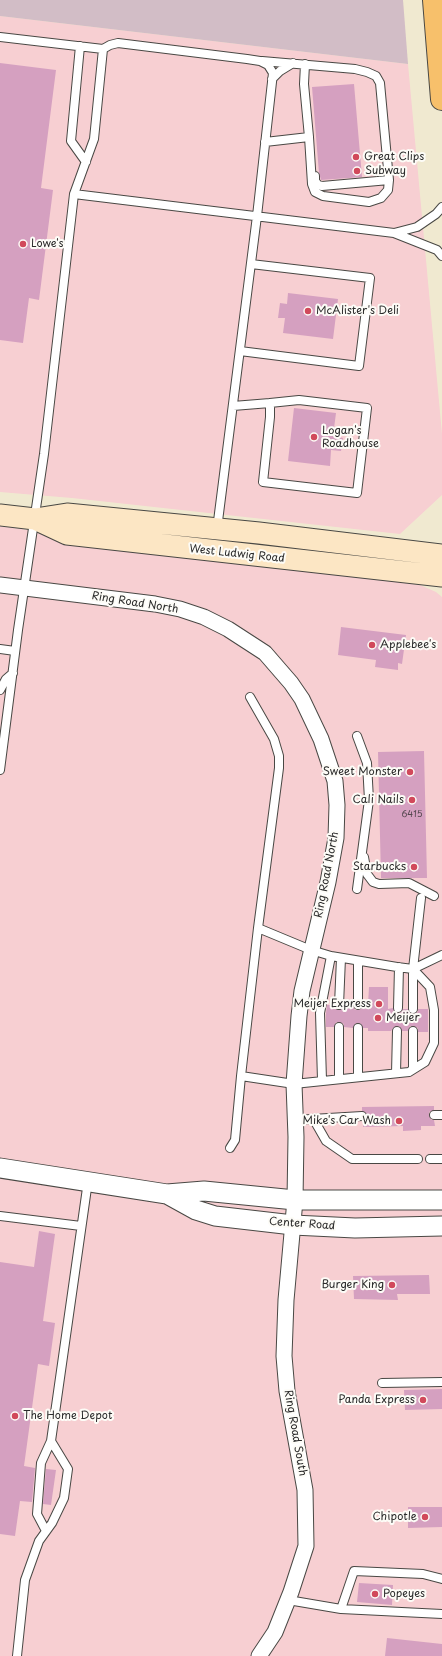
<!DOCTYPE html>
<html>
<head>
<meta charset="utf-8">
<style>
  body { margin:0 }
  canvas { display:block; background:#f0e9d0 }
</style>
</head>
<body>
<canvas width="442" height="1656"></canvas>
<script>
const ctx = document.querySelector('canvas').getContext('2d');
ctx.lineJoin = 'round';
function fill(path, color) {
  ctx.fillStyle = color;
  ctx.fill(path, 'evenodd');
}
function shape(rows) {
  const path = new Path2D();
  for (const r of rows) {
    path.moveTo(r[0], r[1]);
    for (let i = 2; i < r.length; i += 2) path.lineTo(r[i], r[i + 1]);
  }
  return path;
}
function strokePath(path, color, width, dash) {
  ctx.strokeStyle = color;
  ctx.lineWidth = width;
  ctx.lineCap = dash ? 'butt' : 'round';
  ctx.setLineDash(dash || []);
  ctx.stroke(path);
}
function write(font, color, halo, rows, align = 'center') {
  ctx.font = font + ' "Playpen Sans",sans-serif';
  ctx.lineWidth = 4;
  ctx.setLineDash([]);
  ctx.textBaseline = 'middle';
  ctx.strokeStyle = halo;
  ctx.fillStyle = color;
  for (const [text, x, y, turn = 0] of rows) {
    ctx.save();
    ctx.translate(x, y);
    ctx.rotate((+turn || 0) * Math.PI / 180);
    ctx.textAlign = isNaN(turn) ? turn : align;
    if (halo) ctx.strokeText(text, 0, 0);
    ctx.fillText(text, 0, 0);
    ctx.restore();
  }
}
const built = shape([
  [0,16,408,64,442,434,442,495,400,534,72,498,0,492],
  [0,526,420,585,436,592,442,597,442,1656,0,1656]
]);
const industrial = shape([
  [0,0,403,0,408,64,0,16]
]);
const building = shape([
  [0,63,56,70,41,188,53,190,39,300,29,298,23,343,0,340],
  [354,84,362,177,321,180,319,173,312,87],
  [288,293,338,299,333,339,283,333,285,318,278,318,280,303,287,304],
  [294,408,336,413,333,436,343,438,341,451,331,450,330,466,288,461],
  [341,627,406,635,402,664,398,663,398,670,375,667,376,660,338,655],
  [424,751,427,878,381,878,378,752],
  [369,987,388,987,388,1009,393,1008,395,1013,400,1013,403,1009,408,1009,410,1014,413,1014,418,1012,418,1009,428,1009,428,1032,418,1032,418,1028,413,1026,410,1026,408,1031,402,1031,400,1027,397,1026,393,1028,391,1031,368,1031,368,1028,363,1028,360,1023,356,1023,353,1028,344,1027,344,1024,339,1022,336,1022,334,1027,326,1027,326,1013,327,1005,334,1005,334,1008,338,1010,343,1008,345,1005,352,1005,355,1010,360,1010,364,1005,368,1005],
  [434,1106,434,1110,429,1112,429,1115,431,1120,434,1120,435,1126,421,1126,421,1130,403,1131,403,1126,363,1127,363,1121,365,1120,367,1116,366,1113,362,1111,362,1107],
  [39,1231,55,1234,43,1321,55,1323,49,1366,38,1364,24,1466,35,1468,32,1502,20,1501,15,1536,0,1534,0,1262,34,1267],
  [429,1275,430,1294,397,1294,398,1300,354,1299,353,1276],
  [442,1389,442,1409,405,1410,404,1390],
  [46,1469,56,1470,51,1505,43,1504],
  [408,1507,442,1507,442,1527,408,1528],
  [359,1583,393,1585,392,1605,357,1602],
  [387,1638,442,1644,442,1656,385,1656]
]);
const service = shape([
  [0,37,103,49,110,45,118,43,247,59,260,61,268,65,273,73,257,216,217,529],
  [80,46,71,141,86,162],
  [262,61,355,69,367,72,376,76,380,83,389,180,388,190,381,198,369,202,323,196,315,192,312,184,309,137,265,142],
  [305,64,304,84,309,137],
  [272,79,280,71,293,63],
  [315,176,315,181,318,185,322,186,389,180],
  [74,194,394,233,437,250,442,256],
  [394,233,417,227,436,214,442,207],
  [240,351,359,366,370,278,251,264],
  [233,406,270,403,270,417,263,482,357,493,367,408,299,400,270,403],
  [0,649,15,651],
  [0,690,6,679,13,673],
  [250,697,274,739,279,756,279,768,258,928,311,950,331,956,397,967,413,969,442,955],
  [357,736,367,763,369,800,357,889],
  [0,770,18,630,44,454,74,194,94,139,103,49],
  [364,857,367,874,373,882,379,884,409,883,434,896],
  [258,928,241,1076,294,1084,409,1072,425,1062,434,1043,434,1010,430,987,413,969],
  [339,1005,341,958],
  [358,1005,358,961],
  [398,1008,399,967],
  [413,1009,413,969,421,898],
  [413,1069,413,1031],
  [396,1073,397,1031],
  [358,1077,358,1028],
  [339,1079,339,1027],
  [322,1080,320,1013,331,956],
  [434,1115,442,1115],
  [295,1120,362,1116],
  [314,1120,326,1141,352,1159,418,1159],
  [230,1148,235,1140,241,1076],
  [430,1159,442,1159],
  [0,1216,81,1226],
  [382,1383,442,1382],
  [46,1531,37,1514,41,1463,51,1441,88,1181],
  [288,1600,341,1609,442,1614],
  [341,1609,354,1571,423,1574,442,1579],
  [17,1656,25,1580,39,1541,52,1523,64,1498,68,1469,51,1441]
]);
const minor = shape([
  [0,585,155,604,180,609,204,617,228,629,265,653,291,683,302,699,321,739,335,781,337,805,336,838,328,882,302,991,299,1016,294,1084,296,1137,295,1200,286,1300,284,1356,287,1391,305,1490,306,1546,291,1592,275,1632,259,1656]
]);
const tertiary = shape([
  [0,1168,167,1194,204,1191,295,1200,442,1200],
  [167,1194,196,1210,215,1216,293,1225,355,1228,442,1226]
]);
const secondary = shape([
  [0,515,35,519,67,514,259,533,442,555],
  [35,519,67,534,442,576]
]);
const trunk = shape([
  [434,0,442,99]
]);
const markers = [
  [356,157,4,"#d1495b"],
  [357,171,4,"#d1495b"],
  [23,244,4,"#d1495b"],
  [308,311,4,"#d1495b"],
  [314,437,4,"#d1495b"],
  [372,645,4,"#d1495b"],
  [410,772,4,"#d1495b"],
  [412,800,4,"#d1495b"],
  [414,867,4,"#d1495b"],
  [379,1004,4,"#d1495b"],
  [378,1018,4,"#d1495b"],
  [399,1121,4,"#d1495b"],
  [392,1285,4,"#d1495b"],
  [423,1400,4,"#d1495b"],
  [15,1416,4,"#d1495b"],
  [425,1517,4,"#d1495b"],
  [375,1594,4,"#d1495b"]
];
const numberNames = [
  ["6415",412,815]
];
const poiNames = [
  ["Great Clips",364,157],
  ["Subway",365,171],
  ["Lowe's",31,244],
  ["McAlister's Deli",316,311],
  ["Logan's",322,431],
  ["Roadhouse",322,444],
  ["Applebee's",380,645],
  ["Sweet Monster",402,772,"right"],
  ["Cali Nails",404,800,"right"],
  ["Starbucks",406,867,"right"],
  ["Meijer Express",371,1004,"right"],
  ["Meijer",386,1018],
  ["Mike's Car Wash",391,1121,"right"],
  ["Burger King",384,1285,"right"],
  ["Panda Express",415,1400,"right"],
  ["The Home Depot",23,1416],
  ["Chipotle",417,1517,"right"],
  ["Popeyes",383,1594]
];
const streetNames = [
  ["West Ludwig Road",237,554,6],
  ["Ring Road North",135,603,9],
  ["Ring Road North",327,875,-79],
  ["Center Road",302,1224,4],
  ["Ring Road South",295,1433,80]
];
fill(built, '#f7cfd2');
fill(industrial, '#d2bdc6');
fill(building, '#d5a0c0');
strokePath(service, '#494844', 10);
strokePath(minor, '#494844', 17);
strokePath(tertiary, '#494844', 21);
strokePath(secondary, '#494844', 23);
strokePath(trunk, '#494844', 24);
strokePath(service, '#fff', 8);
strokePath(minor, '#fff', 15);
strokePath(tertiary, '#fff', 19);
strokePath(secondary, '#fce6c4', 21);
strokePath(trunk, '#f7c06b', 22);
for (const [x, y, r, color] of markers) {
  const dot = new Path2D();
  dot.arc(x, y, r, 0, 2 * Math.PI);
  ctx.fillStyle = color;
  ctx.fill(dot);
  strokePath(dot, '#fdfcf7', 1.5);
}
write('9px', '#564850', null, numberNames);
write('11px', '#2b2b2b', '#fdfcf7', poiNames, 'left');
write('11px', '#2b2b2b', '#fdfcf7', streetNames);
</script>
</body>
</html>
